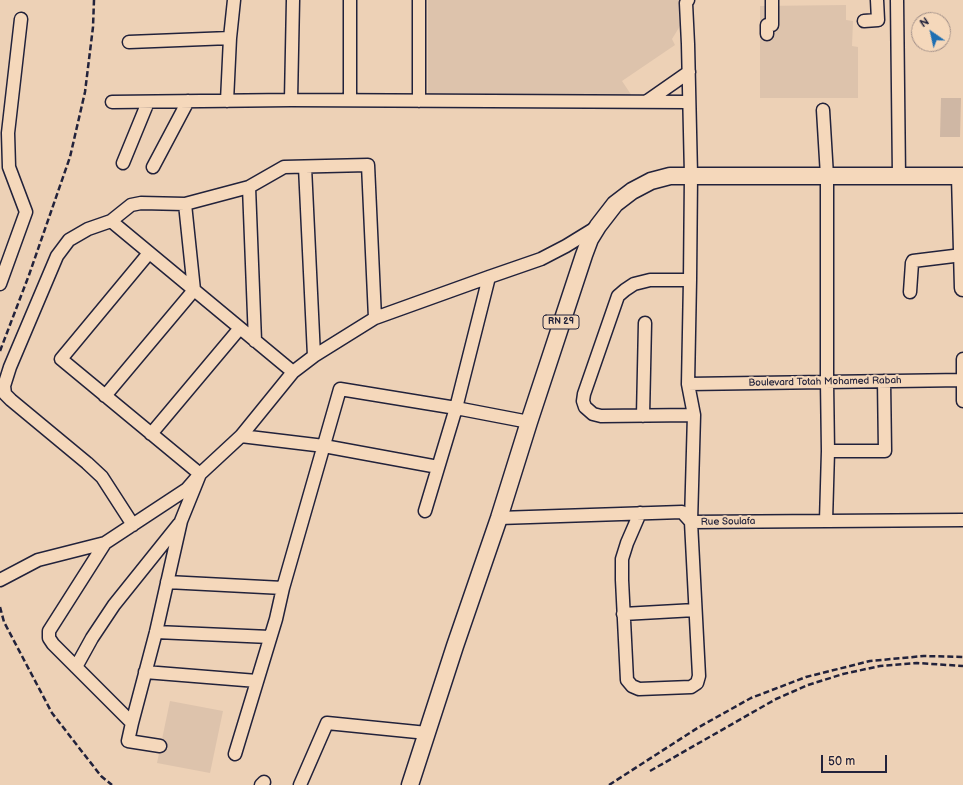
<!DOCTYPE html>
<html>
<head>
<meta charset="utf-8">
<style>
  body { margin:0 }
  #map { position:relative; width:963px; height:785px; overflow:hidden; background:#edd1b6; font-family:"Balsamiq Sans",sans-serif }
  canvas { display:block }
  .north { position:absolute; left:911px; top:12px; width:40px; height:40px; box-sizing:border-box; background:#f5d8bb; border:1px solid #a18f88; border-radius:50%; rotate:326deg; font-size:11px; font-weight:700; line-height:16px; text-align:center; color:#22223b }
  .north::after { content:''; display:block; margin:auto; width:14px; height:18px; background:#1f6fb2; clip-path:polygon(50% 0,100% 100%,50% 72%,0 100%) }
  .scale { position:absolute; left:821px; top:755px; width:66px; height:18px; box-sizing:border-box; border:2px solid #22223b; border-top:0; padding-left:5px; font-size:12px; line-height:14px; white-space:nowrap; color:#22223b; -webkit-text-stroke:3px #f5d8bb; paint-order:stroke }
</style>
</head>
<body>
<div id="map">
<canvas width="963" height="785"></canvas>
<div class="north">N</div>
<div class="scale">50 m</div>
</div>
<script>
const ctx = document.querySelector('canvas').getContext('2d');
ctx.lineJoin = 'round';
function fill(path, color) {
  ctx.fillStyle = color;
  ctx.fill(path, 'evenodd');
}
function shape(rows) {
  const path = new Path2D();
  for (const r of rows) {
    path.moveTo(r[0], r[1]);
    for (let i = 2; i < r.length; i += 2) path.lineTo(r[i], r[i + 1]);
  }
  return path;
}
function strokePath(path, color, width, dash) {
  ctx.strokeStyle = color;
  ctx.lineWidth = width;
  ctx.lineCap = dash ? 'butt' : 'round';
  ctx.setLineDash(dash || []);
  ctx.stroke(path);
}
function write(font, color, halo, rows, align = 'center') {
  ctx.font = font + ' "Balsamiq Sans",sans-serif';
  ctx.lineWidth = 4;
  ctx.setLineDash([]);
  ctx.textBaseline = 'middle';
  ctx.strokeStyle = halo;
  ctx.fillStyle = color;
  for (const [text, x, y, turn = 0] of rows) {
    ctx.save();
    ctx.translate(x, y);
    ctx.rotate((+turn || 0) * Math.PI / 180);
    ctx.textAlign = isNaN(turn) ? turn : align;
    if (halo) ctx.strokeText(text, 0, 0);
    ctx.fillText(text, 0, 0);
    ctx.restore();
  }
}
const built = shape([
  [428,0,679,0,680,26,672,39,675,45,622,81,632,96,428,95],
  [846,5,846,20,853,21,852,46,858,47,858,98,760,98,760,6],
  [170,701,223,711,210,773,157,763]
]);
const green = shape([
  [941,98,961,98,960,137,940,137]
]);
const minor = shape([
  [419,0,419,101],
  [897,0,899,177],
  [864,21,878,20,877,0],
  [767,34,767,25,772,25,772,0],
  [129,42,230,38,234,0],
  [291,100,293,0],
  [350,100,350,0],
  [227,101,230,38],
  [112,102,291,100,689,102],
  [646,102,689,72],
  [823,110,827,176,827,382,828,451,826,521],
  [123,163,148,102],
  [153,167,188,101],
  [305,167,314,356],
  [249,187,255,341],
  [111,221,293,372],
  [690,280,650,280,634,284,625,290,618,296,584,394,583,401,585,407,593,414,601,416,694,415],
  [0,284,26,212,9,167,8,133,21,19],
  [910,292,912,263,913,261,962,255],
  [963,359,963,401],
  [688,384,963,380],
  [105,396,194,290,185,204],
  [643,416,645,323],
  [151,434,240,328],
  [241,436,324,446,438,467],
  [828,451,885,451,884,381],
  [425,511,456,408,489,277],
  [640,513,627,543,622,559,622,580,627,680,632,686,639,689,691,687,697,683,699,676,691,522,694,415,688,384,690,280,691,175,688,44,686,3,688,0],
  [499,518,682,512,691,522,963,520],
  [133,525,102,477,87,463,11,400,5,394,4,386,10,367,57,256,69,240,88,229,111,221,131,205,141,203,185,204,249,187,284,167,368,165,375,318],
  [105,543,49,631,49,638,53,644,132,723,156,632,181,521,200,474,61,359,149,253],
  [0,580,38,560,105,543,187,489,200,474,241,436,293,372,314,356,375,318,489,277,541,259,566,246,597,227],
  [167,582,283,588],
  [623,614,695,610],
  [156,632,270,637],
  [76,667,92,638,114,605,179,524],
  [145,672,257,681],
  [132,723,128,741,160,746],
  [235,754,276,619,283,588,340,389,456,408,529,422],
  [261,785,264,782],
  [300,785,327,723,427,733]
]);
const major = shape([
  [960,176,963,288],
  [410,785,455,646,499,518,529,422,584,255,590,239,598,226,615,204,632,191,651,181,670,176,963,176]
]);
const rail = shape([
  [0,351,29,275,70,157,85,92,93,27,94,0],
  [0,607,4,622,52,713,101,776,112,785],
  [650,771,776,699,808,685,843,674,880,666,917,663,963,666],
  [609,785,699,727,751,698,806,677,870,661,924,656,963,657]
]);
const shields = [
  [561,322,36]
];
const shieldNames = [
  ["RN 29",561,322]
];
const streetNames = [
  ["Boulevard Totah Mohamed Rabah",825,382,-1],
  ["Rue Soulafa",728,522,-1]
];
fill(built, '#ddc3ac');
fill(green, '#cfb7a4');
strokePath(minor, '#22223b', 15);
strokePath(major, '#22223b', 19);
strokePath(minor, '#f5d8bb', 12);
strokePath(major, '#f5d8bb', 16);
strokePath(rail, '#22223b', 2.5, [6, 3]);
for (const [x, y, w] of shields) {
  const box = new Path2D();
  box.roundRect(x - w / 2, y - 7, w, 14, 3);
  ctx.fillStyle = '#f5d8bb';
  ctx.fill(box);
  strokePath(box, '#22223b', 1);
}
write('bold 9px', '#22223b', null, shieldNames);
write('10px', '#22223b', '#f5d8bb', streetNames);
</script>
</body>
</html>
